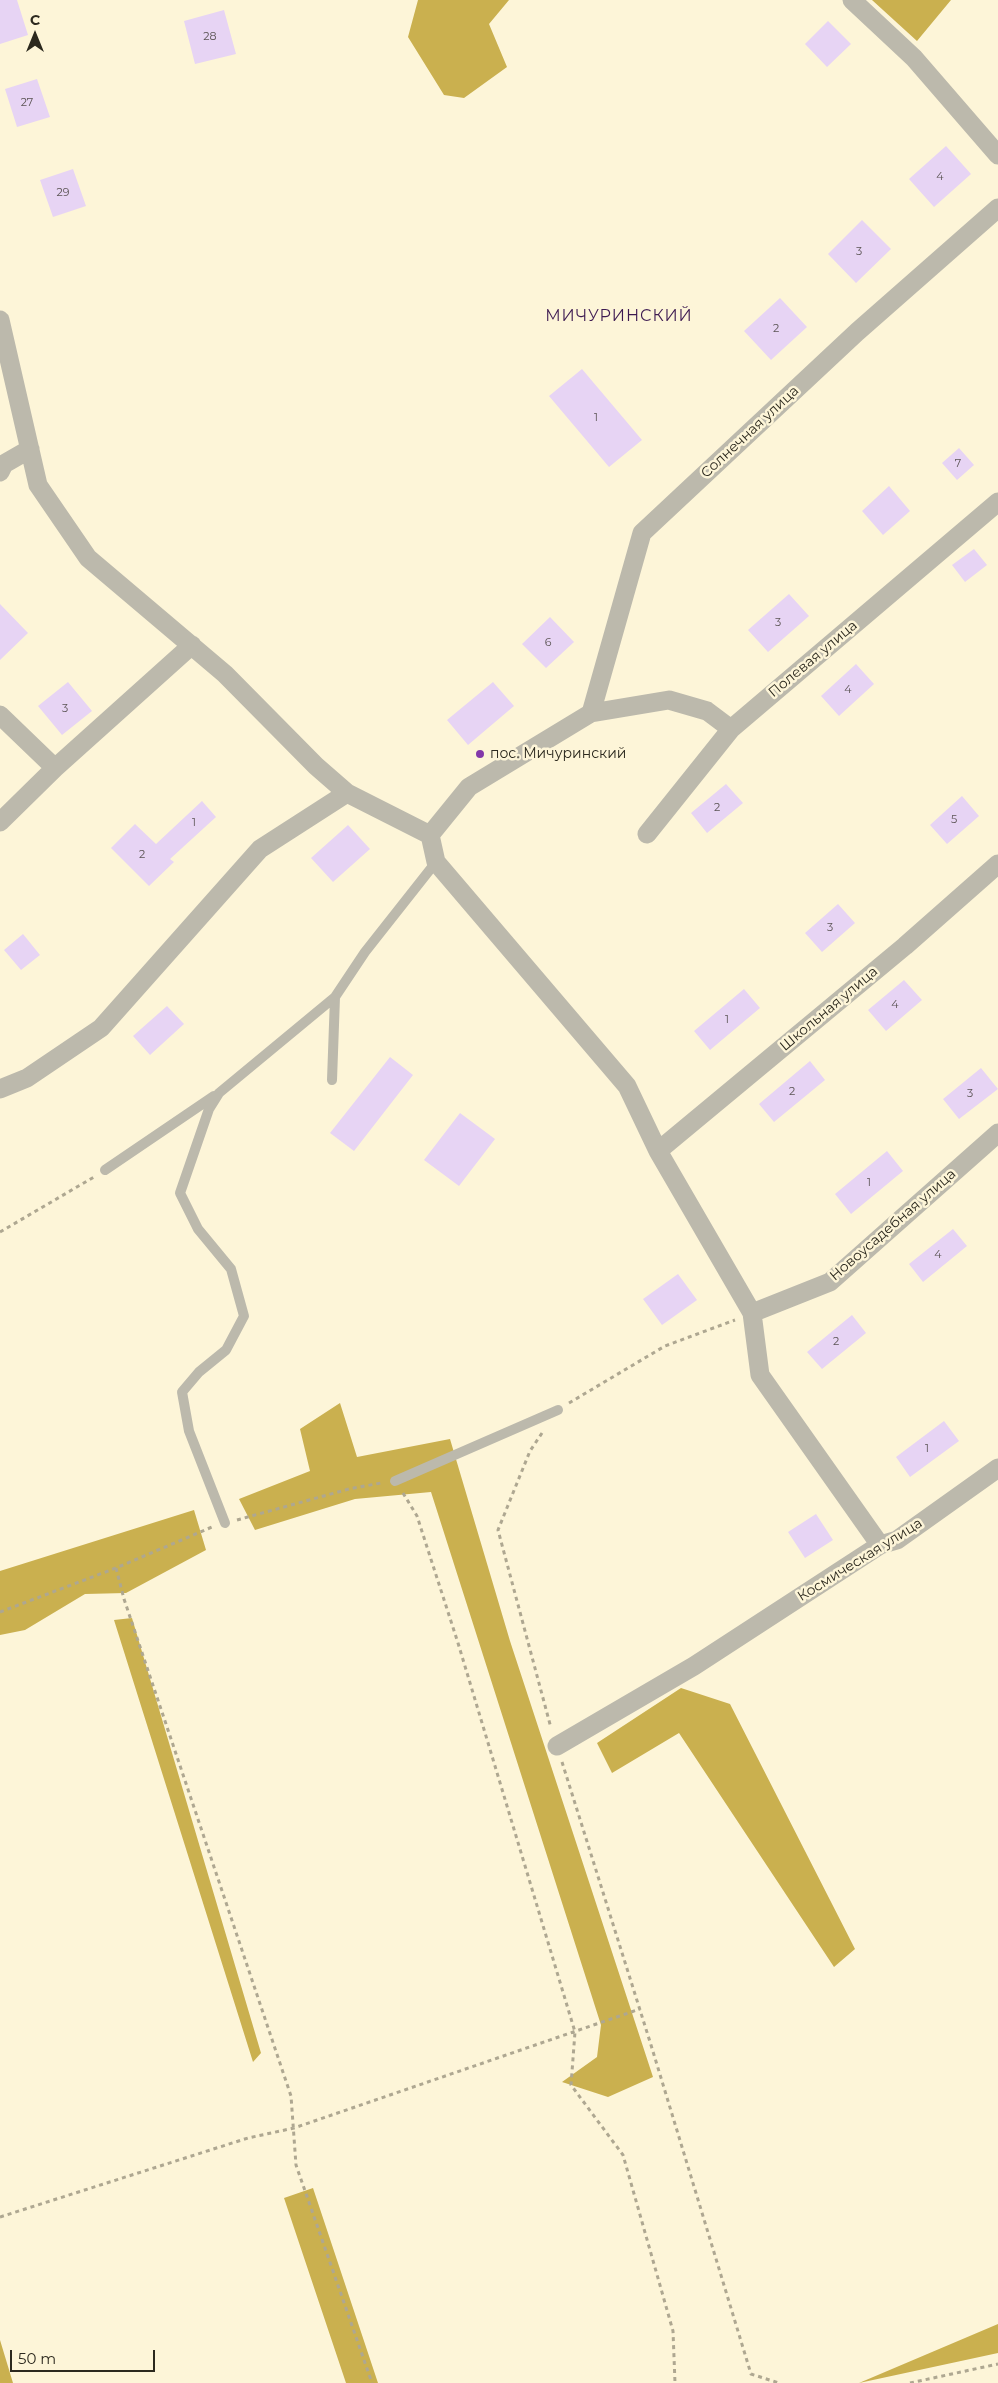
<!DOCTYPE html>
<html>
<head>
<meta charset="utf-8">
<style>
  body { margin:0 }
  #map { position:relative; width:998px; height:2383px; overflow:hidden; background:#fdf5d8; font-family:Montserrat,sans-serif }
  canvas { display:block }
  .north { position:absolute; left:10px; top:10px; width:50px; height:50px; -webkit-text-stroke:4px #fdf5d8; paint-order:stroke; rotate:0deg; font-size:14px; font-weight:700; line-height:20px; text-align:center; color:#2c291e }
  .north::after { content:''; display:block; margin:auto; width:18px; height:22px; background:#2c291e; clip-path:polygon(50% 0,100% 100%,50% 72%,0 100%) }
  .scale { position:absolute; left:10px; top:2350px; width:145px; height:22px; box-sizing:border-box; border:2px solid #2c291e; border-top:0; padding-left:6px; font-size:15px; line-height:18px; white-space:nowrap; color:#2c291e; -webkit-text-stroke:4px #fdf5d8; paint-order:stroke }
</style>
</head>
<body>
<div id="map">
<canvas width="998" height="2383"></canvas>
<div class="north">С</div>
<div class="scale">50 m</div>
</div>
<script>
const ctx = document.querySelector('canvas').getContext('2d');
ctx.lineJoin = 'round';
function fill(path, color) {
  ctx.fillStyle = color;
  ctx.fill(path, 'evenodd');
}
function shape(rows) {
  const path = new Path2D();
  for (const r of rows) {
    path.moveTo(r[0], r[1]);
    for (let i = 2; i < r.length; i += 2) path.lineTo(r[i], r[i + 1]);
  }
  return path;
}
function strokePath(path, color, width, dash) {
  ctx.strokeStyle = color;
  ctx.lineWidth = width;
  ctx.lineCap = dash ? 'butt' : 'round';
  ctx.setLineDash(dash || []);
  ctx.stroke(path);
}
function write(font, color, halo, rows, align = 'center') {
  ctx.font = font + ' Montserrat,sans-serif';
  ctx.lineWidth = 5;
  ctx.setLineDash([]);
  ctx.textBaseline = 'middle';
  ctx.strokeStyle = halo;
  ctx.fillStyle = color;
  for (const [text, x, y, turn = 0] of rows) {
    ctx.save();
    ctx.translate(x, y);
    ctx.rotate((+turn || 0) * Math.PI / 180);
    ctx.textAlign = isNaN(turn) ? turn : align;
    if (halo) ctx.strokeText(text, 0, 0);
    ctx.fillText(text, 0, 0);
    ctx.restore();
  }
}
const forest = shape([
  [418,0,509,0,489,24,507,67,464,98,444,95,408,37],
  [872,0,951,0,917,41],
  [340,1403,357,1457,450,1439,510,1641,653,2077,608,2097,562,2082,597,2057,601,2025,431,1492,355,1499,255,1530,239,1499,310,1471,300,1429],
  [194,1510,206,1550,126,1593,85,1594,25,1630,0,1635,0,1571],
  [132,1618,261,2053,253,2062,114,1620],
  [681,1688,730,1704,855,1949,834,1967,679,1733,612,1773,597,1743],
  [313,2188,378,2383,346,2383,284,2198],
  [998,2324,998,2353,859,2383],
  [0,2340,13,2383,0,2383]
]);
const building = shape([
  [0,0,17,0,28,35,0,44],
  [224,10,236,54,195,64,184,21],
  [828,21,851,44,827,67,805,44],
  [37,79,50,117,17,127,5,89],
  [946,146,971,174,934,207,909,179],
  [73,169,86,206,53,217,40,180],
  [862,220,891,249,856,283,828,254],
  [780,298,807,327,771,360,744,331],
  [582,369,642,440,609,467,549,396],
  [959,448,974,465,957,480,942,463],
  [889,486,910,511,883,535,862,511],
  [974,549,987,565,965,582,952,565],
  [789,594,809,616,768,652,748,630],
  [0,604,28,633,0,660],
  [550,617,574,642,546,668,522,644],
  [856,664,874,684,839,716,821,696],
  [68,682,92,711,62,735,38,706],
  [493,682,514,706,468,745,447,720],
  [726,784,743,803,707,833,691,813],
  [962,796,979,816,947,844,930,825],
  [202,801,216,817,170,859,174,862,149,886,111,848,135,824,156,844],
  [348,825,370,849,333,882,311,858],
  [838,904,855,923,822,952,805,933],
  [23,934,40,955,21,970,4,950],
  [904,980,922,1000,886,1031,868,1010],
  [744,989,760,1008,710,1050,694,1031],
  [167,1006,184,1024,150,1055,133,1036],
  [390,1057,413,1075,354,1151,330,1133],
  [810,1061,825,1080,774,1122,759,1104],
  [981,1068,998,1089,959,1119,943,1099],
  [460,1113,495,1139,459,1186,424,1160],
  [887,1151,903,1171,851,1214,835,1194],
  [953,1229,967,1246,923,1282,909,1264],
  [678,1274,697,1300,662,1325,643,1299],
  [852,1315,866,1333,822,1369,807,1352],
  [944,1421,959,1441,910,1477,896,1457],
  [816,1514,833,1540,805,1558,788,1532]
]);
const path = shape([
  [0,1232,94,1177],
  [569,1403,665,1346,735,1320],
  [542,1433,530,1451,498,1530,551,1728],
  [403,1493,417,1516,458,1643,575,2032,571,2085,623,2155,673,2331,675,2383],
  [237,1520,349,1489,381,1483],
  [116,1568,124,1599,291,2096,296,2165,372,2383],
  [0,1612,116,1568,212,1527],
  [562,1762,651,2045,751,2374,779,2383],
  [0,2217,248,2138,294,2128,640,2009],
  [910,2383,998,2364]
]);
const lane = shape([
  [332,1080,335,997,365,952,436,862],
  [105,1170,214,1096],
  [395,1481,558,1410],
  [225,1523,189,1431,182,1392,199,1372,226,1350,244,1316,231,1269,198,1229,180,1193,209,1109,219,1093,335,997]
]);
const street = shape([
  [852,0,914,58,998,155],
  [0,320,38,485,88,558,225,674,316,766,347,793,430,835],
  [0,472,4,464,30,449],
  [591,713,642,533,857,332,998,208],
  [0,715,55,768],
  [0,822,55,768,192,645],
  [647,834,731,729,998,502],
  [430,835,436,862,627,1086,658,1151,752,1313,760,1375,880,1545],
  [430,835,469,787,591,713,669,700,707,711,731,729],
  [0,1089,27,1078,101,1028,260,849,347,793],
  [658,1151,905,946,998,864],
  [752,1313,830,1282,998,1133],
  [557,1746,694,1666,880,1545,897,1540,998,1468]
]);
const markers = [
  [480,754,5,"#8338aa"]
];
const numberNames = [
  ["28",210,37],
  ["27",27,103],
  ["4",940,177],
  ["29",63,193],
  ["3",859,252],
  ["2",776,329],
  ["1",596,418],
  ["7",958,464],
  ["3",778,623],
  ["6",548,643],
  ["4",848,690],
  ["3",65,709],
  ["2",717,808],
  ["5",954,820],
  ["1",194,823],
  ["2",142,855],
  ["3",830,928],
  ["4",895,1005],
  ["1",727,1020],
  ["2",792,1092],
  ["3",970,1094],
  ["1",869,1183],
  ["4",938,1255],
  ["2",836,1342],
  ["1",927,1449]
];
const streetNames = [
  ["Солнечная улица",750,432,-43],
  ["Полевая улица",813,659,-40],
  ["Школьная улица",829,1009,-40],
  ["Новоусадебная улица",893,1225,-41],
  ["Космическая улица",860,1560,-32]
];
const poiNames = [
  ["пос. Мичуринский",490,754]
];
const quarterNames = [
  ["МИЧУРИНСКИЙ",619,316]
];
fill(forest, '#cab04f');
fill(building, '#e7d4f4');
strokePath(path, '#aea791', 3, [4, 4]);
strokePath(lane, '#bcb9ac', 10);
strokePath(street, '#bcb9ac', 19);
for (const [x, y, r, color] of markers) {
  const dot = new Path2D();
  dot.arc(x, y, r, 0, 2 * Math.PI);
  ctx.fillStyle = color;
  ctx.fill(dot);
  strokePath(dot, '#fdf5d8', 2);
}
write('11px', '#5b5454', null, numberNames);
write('14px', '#2c291e', '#fdf5d8', streetNames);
write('14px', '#2c291e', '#fdf5d8', poiNames, 'left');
ctx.letterSpacing = '1px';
write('16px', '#3d1a51', '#fdf5d8', quarterNames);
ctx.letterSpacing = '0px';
</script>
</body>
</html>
